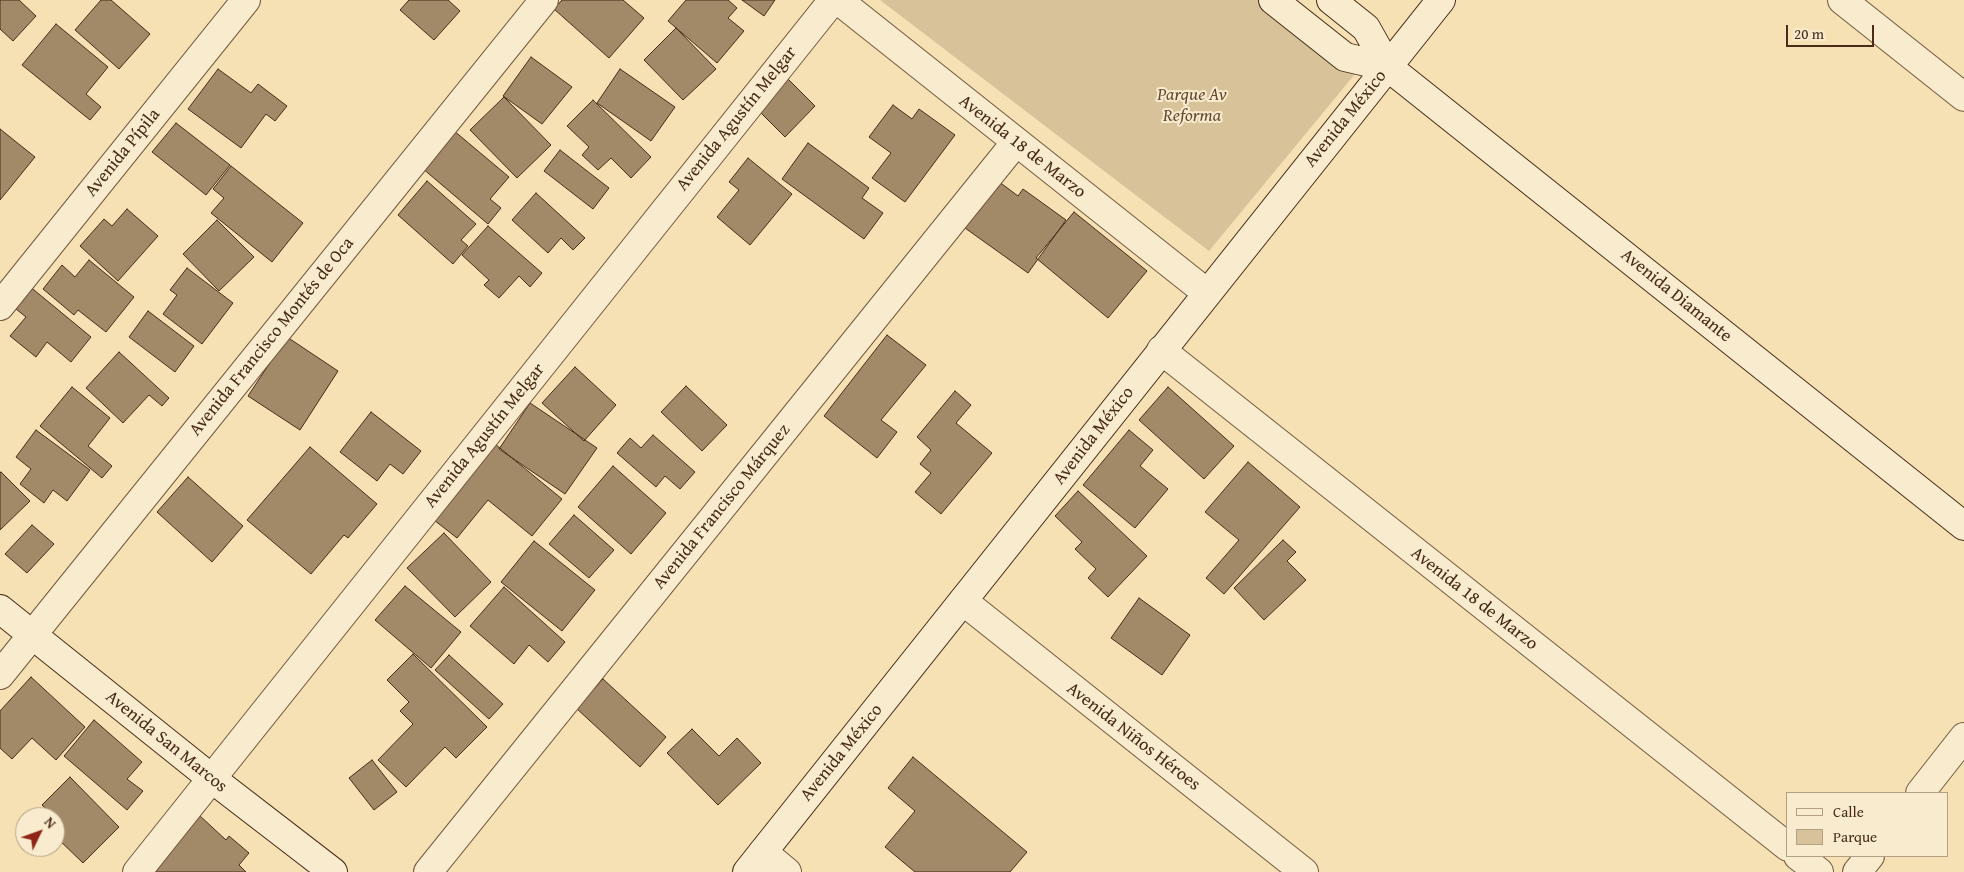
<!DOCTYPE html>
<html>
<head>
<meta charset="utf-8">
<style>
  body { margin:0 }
  #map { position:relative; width:1964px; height:872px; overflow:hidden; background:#f6e1b4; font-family:"Gentium Book Plus",serif }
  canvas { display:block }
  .legend { position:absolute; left:1786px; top:792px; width:162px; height:65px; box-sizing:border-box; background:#f9ecce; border:1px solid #b29f85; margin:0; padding:6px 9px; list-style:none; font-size:15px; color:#482b18 }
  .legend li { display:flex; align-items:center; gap:10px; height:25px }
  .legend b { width:25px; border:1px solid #b29f85 }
  .north { position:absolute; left:15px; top:807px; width:50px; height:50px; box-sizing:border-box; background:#f9ecce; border:1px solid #b29f85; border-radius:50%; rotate:48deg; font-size:14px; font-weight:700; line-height:20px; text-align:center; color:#482b18 }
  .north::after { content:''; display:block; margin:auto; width:18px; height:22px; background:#8f2418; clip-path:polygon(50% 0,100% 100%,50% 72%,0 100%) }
  .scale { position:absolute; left:1786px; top:25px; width:88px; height:22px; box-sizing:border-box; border:2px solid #482b18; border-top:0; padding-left:6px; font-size:15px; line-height:18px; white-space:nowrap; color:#482b18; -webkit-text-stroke:4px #f9ecce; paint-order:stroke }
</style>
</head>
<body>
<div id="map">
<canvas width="1964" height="872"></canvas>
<ul class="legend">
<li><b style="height:6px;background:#f9ecce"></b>Calle</li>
<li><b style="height:14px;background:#d8c299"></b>Parque</li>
</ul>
<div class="north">N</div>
<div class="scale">20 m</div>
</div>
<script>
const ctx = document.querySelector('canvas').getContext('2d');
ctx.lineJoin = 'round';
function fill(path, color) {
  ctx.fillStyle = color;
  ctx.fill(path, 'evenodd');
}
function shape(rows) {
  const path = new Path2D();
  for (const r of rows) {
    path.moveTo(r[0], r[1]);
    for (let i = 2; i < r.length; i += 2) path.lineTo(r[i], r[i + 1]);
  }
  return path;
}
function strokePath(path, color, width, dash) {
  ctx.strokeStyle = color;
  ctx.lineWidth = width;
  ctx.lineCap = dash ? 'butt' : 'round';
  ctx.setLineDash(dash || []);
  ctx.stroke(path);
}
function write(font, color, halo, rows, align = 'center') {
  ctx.font = font + ' "Gentium Book Plus",serif';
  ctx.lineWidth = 4;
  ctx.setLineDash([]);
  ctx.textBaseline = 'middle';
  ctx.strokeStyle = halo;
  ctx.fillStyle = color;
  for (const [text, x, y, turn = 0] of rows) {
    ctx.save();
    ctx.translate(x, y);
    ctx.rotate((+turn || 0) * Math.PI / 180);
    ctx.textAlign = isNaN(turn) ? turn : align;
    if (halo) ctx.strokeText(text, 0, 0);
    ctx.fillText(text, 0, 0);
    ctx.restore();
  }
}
const green = shape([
  [880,0,1258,0,1355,74,1209,251]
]);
const building = shape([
  [0,0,19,0,36,16,13,41,0,29,0,0],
  [101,0,111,0,150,34,119,69,75,30,101,0],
  [409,0,448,0,460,11,434,40,400,10,409,0],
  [562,0,623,0,644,18,609,58,554,9,562,0],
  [686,0,728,0,737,8,728,18,744,31,717,63,668,21,686,0],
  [742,0,775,0,764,16,742,0],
  [56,24,108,67,86,94,101,107,90,120,22,65,56,24],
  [676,28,716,69,683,100,644,60,676,28],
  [531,57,572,87,542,124,503,96,531,57],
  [218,69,251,93,258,84,287,106,275,121,266,114,241,148,188,109,218,69],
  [620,69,675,107,651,141,597,103,620,69],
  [788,79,815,106,785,137,758,110,788,79],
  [504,97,551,145,517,178,470,130,504,97],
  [593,100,651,157,631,178,611,158,598,170,582,155,589,147,567,126,593,100],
  [893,105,912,119,919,109,955,135,905,202,872,178,891,153,869,137,893,105],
  [176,123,230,165,206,195,152,152,176,123],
  [0,129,35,157,0,200,0,129],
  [453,130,509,177,490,199,501,208,488,224,422,168,453,130],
  [808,143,869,188,862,198,883,213,864,239,782,179,808,143],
  [560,150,609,188,593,209,544,171,560,150],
  [748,158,792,194,750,245,717,217,739,190,729,182,748,158],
  [231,166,303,223,272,262,211,213,224,198,213,189,231,166],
  [427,181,476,224,461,240,468,246,453,264,398,215,427,181],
  [998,181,1018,196,1023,189,1066,220,1028,273,965,228,998,181],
  [536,193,585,238,573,250,561,238,548,253,512,220,536,193],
  [127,209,158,236,118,281,80,246,104,219,112,226,127,209],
  [1074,212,1147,271,1108,318,1036,258,1074,212],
  [217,220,254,257,219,291,183,254,217,220],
  [488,226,542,273,530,287,519,276,499,298,484,285,489,280,462,255,488,226],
  [89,260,134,297,106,332,78,310,74,315,43,289,62,265,75,277,89,260],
  [187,268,233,303,202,344,163,314,177,295,170,290,187,268],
  [28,285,91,337,71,362,47,342,36,357,10,336,26,317,11,305,28,285],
  [148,311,194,346,175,372,129,337,148,311],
  [887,335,926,365,881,420,897,432,877,458,824,416,887,335],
  [287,337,338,371,300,430,248,396,287,337],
  [119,352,169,398,162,406,149,395,123,423,86,388,119,352],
  [575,367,616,405,584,441,542,403,575,367],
  [686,386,727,425,702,451,661,412,686,386],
  [72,387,110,418,88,446,112,466,102,478,40,426,72,387],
  [1168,387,1234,446,1204,479,1139,420,1168,387],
  [955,391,971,405,956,423,992,453,941,514,915,492,931,473,920,464,931,450,917,437,955,391],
  [530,403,597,448,565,494,499,449,530,403],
  [371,412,421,451,403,474,390,464,377,481,340,452,371,412],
  [36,430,90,470,67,501,53,490,44,503,20,484,31,469,16,457,36,430],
  [1129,430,1153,450,1140,466,1168,489,1135,528,1083,485,1129,430],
  [653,435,695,472,680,489,665,476,656,487,617,453,630,438,641,448,653,435],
  [495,444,562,499,532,536,488,500,457,538,434,520,495,444],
  [310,447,377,504,348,538,344,535,311,574,247,520,310,447],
  [1248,462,1300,507,1224,594,1206,578,1239,540,1205,512,1248,462],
  [613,466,666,513,631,554,578,507,613,466],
  [1,472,30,501,0,530,0,473,1,472],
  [188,477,243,526,212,562,157,512,188,477],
  [1078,491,1147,556,1108,597,1088,578,1096,569,1075,549,1082,542,1055,516,1078,491],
  [574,515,614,550,589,578,549,544,574,515],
  [32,525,54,544,27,573,5,554,32,525],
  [444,533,491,582,455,617,407,568,444,533],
  [1283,540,1296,552,1287,561,1306,580,1264,620,1234,588,1283,540],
  [534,541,595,590,562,631,501,582,534,541],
  [405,586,461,632,431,668,375,620,405,586],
  [504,587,565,642,548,662,529,645,514,664,470,626,504,587],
  [1139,598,1190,635,1162,675,1111,638,1139,598],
  [413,654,487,727,456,758,445,747,406,787,378,760,413,724,400,711,409,702,387,680,413,654],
  [449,655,503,704,489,719,435,670,449,655],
  [31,677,85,727,56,760,32,738,12,759,0,748,0,711,31,677],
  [603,679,666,737,640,767,576,708,603,679],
  [94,720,142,762,127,779,143,791,127,810,64,756,94,720],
  [692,729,719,756,737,738,761,763,718,805,667,753,692,729],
  [913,757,1027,852,1010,872,915,872,885,847,915,811,888,788,913,757],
  [372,760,397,792,374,810,349,778,372,760],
  [70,777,119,827,83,863,55,836,55,817,42,805,70,777],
  [199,815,226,840,229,836,249,853,239,865,246,872,147,872,199,815]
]);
const street = shape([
  [838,0,1207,293],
  [1842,0,1964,97],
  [0,306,246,0],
  [1161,350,1788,847],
  [963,601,1304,872],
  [0,675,544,0],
  [1920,793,1964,737],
  [763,852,787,872],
  [1798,856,1819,872],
  [137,872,833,0],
  [428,872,1016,142],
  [1857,872,1870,856]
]);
const secondary = shape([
  [1273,0,1345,57,1388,67],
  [1331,0,1366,28,1388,67,1964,526],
  [0,609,211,778,333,872],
  [747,872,1441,0]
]);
const parkNames = [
  ["Parque Av",1192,95],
  ["Reforma",1192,116]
];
const streetNames = [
  ["Avenida Agustín Melgar",737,119,-51],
  ["Avenida México",1346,119,-51],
  ["Avenida 18 de Marzo",1022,147,38],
  ["Avenida Pípila",123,153,-51],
  ["Avenida Diamante",1676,296,39],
  ["Avenida Francisco Montés de Oca",272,337,-51],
  ["Avenida Agustín Melgar",485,436,-51],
  ["Avenida México",1094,436,-52],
  ["Avenida Francisco Márquez",722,507,-51],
  ["Avenida 18 de Marzo",1474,599,38],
  ["Avenida Niños Héroes",1133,737,38],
  ["Avenida San Marcos",166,742,39],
  ["Avenida México",842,753,-51]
];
fill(green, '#d8c299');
fill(building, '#a28a69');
strokePath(building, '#482b18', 1);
strokePath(street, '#74583f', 30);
strokePath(secondary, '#482b18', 30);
strokePath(street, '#f9ecce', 28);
strokePath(secondary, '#f9ecce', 28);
write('italic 18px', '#654932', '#f9ecce', parkNames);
write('18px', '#482b18', '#f9ecce', streetNames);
</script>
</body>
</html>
